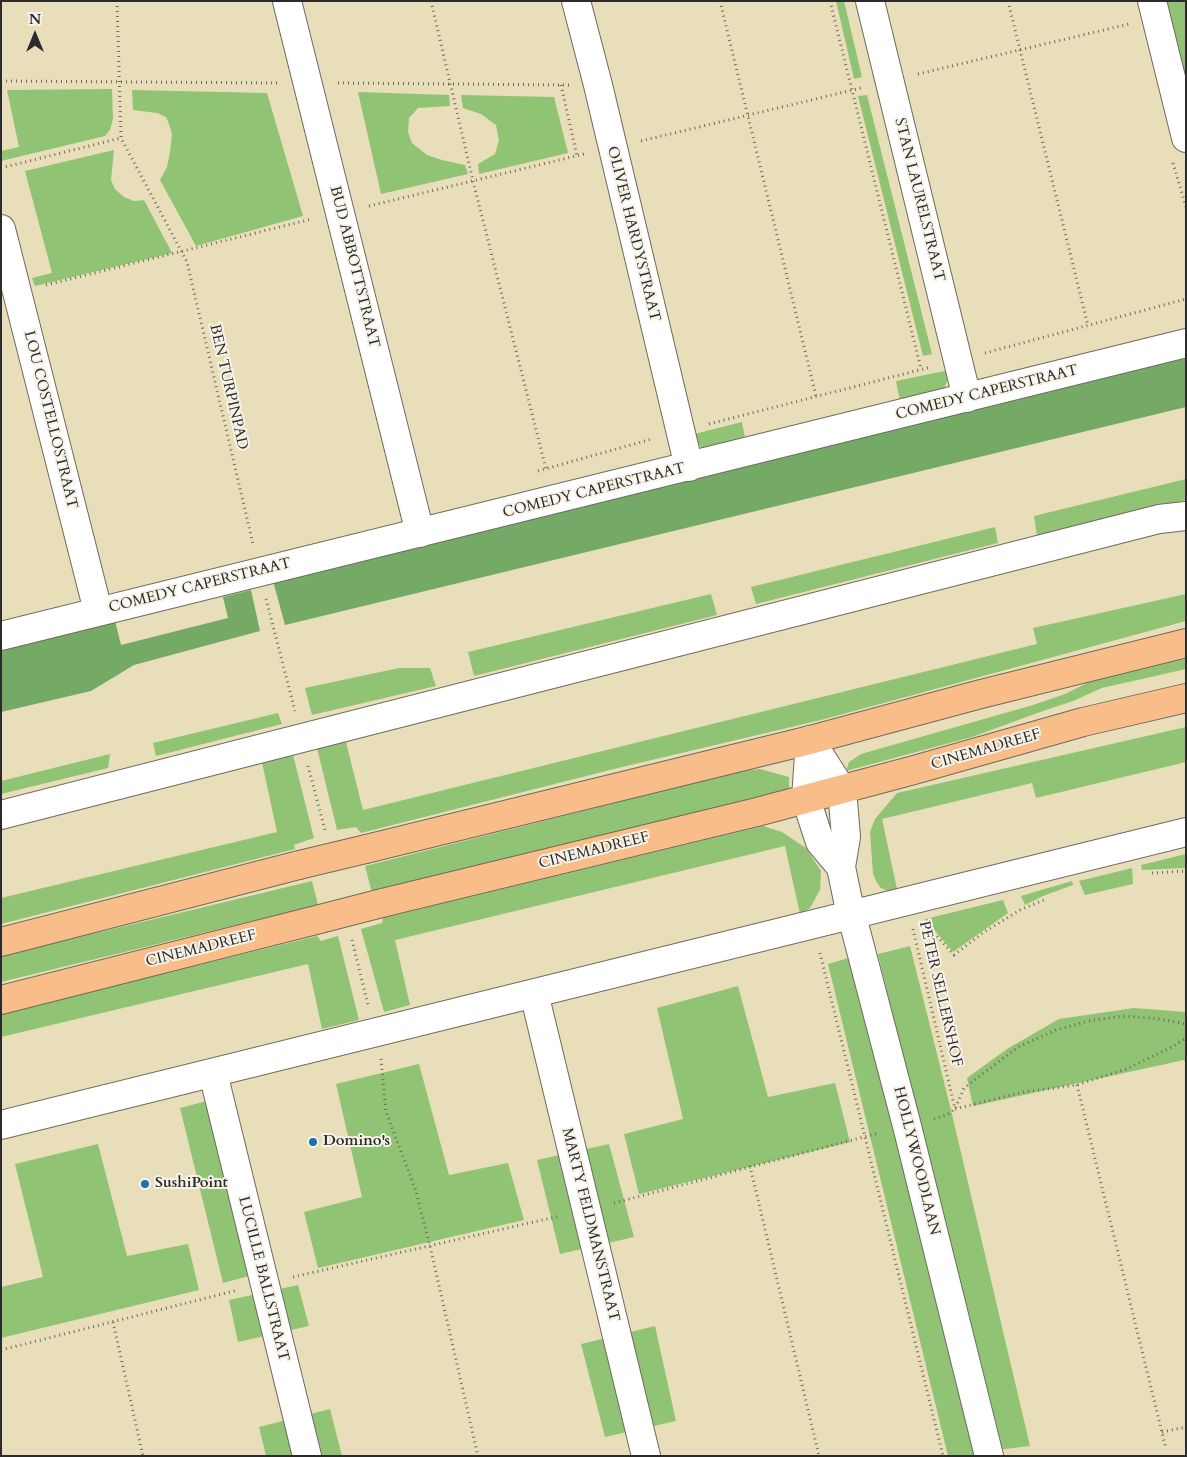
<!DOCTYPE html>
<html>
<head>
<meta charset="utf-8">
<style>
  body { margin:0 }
  #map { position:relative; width:1187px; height:1457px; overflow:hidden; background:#e9deba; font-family:Cardo,serif }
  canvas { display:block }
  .frame { position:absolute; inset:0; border:2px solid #2b2b2b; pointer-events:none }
  .north { position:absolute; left:10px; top:10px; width:50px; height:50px; -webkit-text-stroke:4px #f7f3e8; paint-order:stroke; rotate:0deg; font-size:14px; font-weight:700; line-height:20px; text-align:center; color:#2b2b2b }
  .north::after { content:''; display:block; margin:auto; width:18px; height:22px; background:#2b2b2b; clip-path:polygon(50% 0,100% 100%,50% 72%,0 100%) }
</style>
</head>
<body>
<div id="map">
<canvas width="1187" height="1457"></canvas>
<div class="frame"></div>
<div class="north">N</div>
</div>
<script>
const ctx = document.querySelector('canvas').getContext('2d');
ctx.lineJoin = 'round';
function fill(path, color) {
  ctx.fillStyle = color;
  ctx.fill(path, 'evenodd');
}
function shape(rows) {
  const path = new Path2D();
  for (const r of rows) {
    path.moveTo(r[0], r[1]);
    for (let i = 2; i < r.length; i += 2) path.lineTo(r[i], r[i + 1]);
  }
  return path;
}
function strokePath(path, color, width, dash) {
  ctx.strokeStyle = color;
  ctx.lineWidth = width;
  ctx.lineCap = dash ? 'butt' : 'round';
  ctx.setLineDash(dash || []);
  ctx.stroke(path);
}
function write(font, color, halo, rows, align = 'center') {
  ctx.font = font + ' Cardo,serif';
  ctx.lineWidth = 4;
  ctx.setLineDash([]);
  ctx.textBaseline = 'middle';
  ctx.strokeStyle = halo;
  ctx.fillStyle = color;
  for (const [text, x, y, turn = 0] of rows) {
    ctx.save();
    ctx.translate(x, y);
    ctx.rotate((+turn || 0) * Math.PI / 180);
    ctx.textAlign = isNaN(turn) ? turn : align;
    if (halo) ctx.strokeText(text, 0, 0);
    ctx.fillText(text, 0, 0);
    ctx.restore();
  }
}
const green = shape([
  [836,1,844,1,862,77,854,79],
  [1165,1,1186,1,1186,75,1182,76],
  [112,89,113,119,110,130,105,136,1,161,1,151,19,147,7,90],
  [132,90,267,93,303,216,196,246,160,180,167,167,170,152,172,134,169,124,166,117,157,113,133,110],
  [358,92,449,95,450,106,418,108,409,118,408,132,412,143,427,155,442,160,465,165,468,174,381,194],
  [461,95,554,97,568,153,479,174,478,164,495,154,499,140,496,125,481,114,463,108],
  [867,95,932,354,923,356,858,96],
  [114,150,111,180,115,189,124,197,134,201,144,200,172,253,35,286,32,278,52,273,25,171],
  [949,370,950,374,944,389,900,401,896,381],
  [742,422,745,438,712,447,703,449,690,435],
  [1186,479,1186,500,1037,536,1034,516],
  [995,527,998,543,756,604,751,587],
  [711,594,717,615,474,676,468,652],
  [1186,594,1186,621,821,720,618,768,361,833,356,827,337,830,316,744,345,738,363,810,1037,644,1033,628],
  [1186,657,1186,669,1102,688,1073,701,1043,711,972,737,846,771,849,762,861,754,1033,705,1065,694,1099,677],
  [399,668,430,668,436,686,312,715,305,688],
  [278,713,282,724,156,756,153,743],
  [1186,727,1186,762,1036,798,1032,783,882,819,897,889,927,882,929,886,890,892,881,888,877,883,873,874,870,832,875,819,897,793],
  [292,751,314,838,294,845,295,849,1,924,1,898,277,832,261,758],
  [110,754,108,768,1,794,1,781],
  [760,769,789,777,789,789,372,893,365,866,742,771],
  [763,826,782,832,806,848,821,871,820,890,810,908,800,914,785,846,395,940,410,1005,384,1012,361,929,382,923,383,918],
  [1186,854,1186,868,1142,870,1141,865],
  [1132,868,1133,884,1085,895,1079,881],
  [312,881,318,905,1,982,1,956],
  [1072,881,1073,885,1043,896,1025,905,1021,896],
  [1003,900,1008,913,953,952,925,919],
  [317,936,321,941,338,936,359,1020,322,1029,308,964,1,1037,1,1014],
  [910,946,950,1106,1030,1446,997,1450,878,954],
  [852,957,978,1456,948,1456,828,964],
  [738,986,768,1097,835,1083,850,1142,639,1194,624,1134,683,1119,657,1008],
  [1134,1008,1186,1012,1186,1064,1184,1060,973,1106,967,1078,1007,1049,1059,1019],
  [419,1064,449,1175,508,1163,524,1220,318,1268,304,1212,362,1197,336,1084],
  [207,1101,249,1276,223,1283,180,1108],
  [98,1144,127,1256,188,1244,199,1290,1,1338,1,1287,43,1277,15,1164],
  [609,1144,634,1237,560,1254,537,1160],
  [298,1285,309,1326,238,1342,229,1300],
  [655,1326,676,1421,605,1437,581,1344],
  [330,1409,342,1456,266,1456,259,1427]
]);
const forest = shape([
  [1186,354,1186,407,285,625,273,581],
  [251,590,260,631,134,665,91,691,1,712,1,646,114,617,121,645,228,618,223,597]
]);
const path = shape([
  [117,1,121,138,187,262,253,544],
  [431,1,473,181,546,469],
  [720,1,816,396],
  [830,1,921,369],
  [1008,1,1088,326],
  [918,74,1129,24],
  [1,81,277,83],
  [338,83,570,85],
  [561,85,577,156],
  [641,141,861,88],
  [1173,163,1186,207],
  [1,168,121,138],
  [369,206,584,154],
  [46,285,312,219],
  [985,353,1186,299],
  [709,424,931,367],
  [538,471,652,439],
  [266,599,295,711],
  [308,766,325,830],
  [1152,873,1186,871],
  [927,925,954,955,984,932,1020,910,1046,899],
  [913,929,955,1109,1024,1092,1077,1085,1126,1069,1172,1047,1186,1038],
  [352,940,368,1005],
  [820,953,943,1456],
  [381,1059,386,1112,415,1188,430,1246,478,1456],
  [1077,1085,1166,1449],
  [934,1119,947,1115,955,1109,964,1088,1018,1047,1056,1030,1093,1020,1125,1016,1160,1019,1186,1024],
  [750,1166,819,1456],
  [614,1203,879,1133],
  [293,1277,560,1216],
  [113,1322,143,1456],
  [1,1350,238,1290],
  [1162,1432,1186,1427]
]);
const minor = shape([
  [287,1,420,533],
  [576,1,598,85,689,467],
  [870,1,967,398],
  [1152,1,1186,138],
  [1,229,98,611],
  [1,636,1186,343],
  [810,740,842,790,846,837,841,867,848,901,907,1126,989,1456],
  [810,740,806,799,820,842,841,867],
  [1,815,1159,519,1186,516],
  [534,993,646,1456],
  [213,1073,307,1456],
  [1,1125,1186,832]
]);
const major = shape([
  [366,849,810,740,981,694,1186,643],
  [382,903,757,812,914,770,1083,722,1186,698],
  [1,942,299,865],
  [1,1000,320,919]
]);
const majorBridge = shape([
  [299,865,366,849],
  [320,919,382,903]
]);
const markers = [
  [313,1142,5,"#1f6fb2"],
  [145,1184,5,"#1f6fb2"]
];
const streetNames = [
  ["STAN LAURELSTRAAT",919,200,76],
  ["OLIVER HARDYSTRAAT",633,234,76],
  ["BUD ABBOTTSTRAAT",354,267,76],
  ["BEN TURPINPAD",228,387,77],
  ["COMEDY CAPERSTRAAT",987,393,-14],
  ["LOU COSTELLOSTRAAT",50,420,76],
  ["COMEDY CAPERSTRAAT",594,491,-14],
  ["COMEDY CAPERSTRAAT",200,586,-14],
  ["CINEMADREEF",986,750,-16],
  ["CINEMADREEF",594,851,-14],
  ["CINEMADREEF",201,949,-14],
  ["PETER SELLERSHOF",940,994,77],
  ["HOLLYWOODLAAN",916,1161,76],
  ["MARTY FELDMANSTRAAT",590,1225,76],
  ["LUCILLE BALLSTRAAT",263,1279,76]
];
const poiNames = [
  ["Domino's",323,1142],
  ["SushiPoint",155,1184]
];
fill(green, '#91c374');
fill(forest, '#74a966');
strokePath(minor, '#6e6a5d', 30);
strokePath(major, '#6e6a5d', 30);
strokePath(path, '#6e6a5d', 3, [1, 4]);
strokePath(minor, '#fff', 28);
strokePath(major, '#f8bd89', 28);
strokePath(majorBridge, '#6e6a5d', 30, []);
strokePath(majorBridge, '#f8bd89', 28);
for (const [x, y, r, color] of markers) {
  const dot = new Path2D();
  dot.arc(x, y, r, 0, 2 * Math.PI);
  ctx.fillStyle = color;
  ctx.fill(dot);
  strokePath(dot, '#f7f3e8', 2);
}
write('15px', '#2b2b2b', '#f7f3e8', streetNames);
write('bold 15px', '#2b2b2b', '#f7f3e8', poiNames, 'left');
</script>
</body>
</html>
